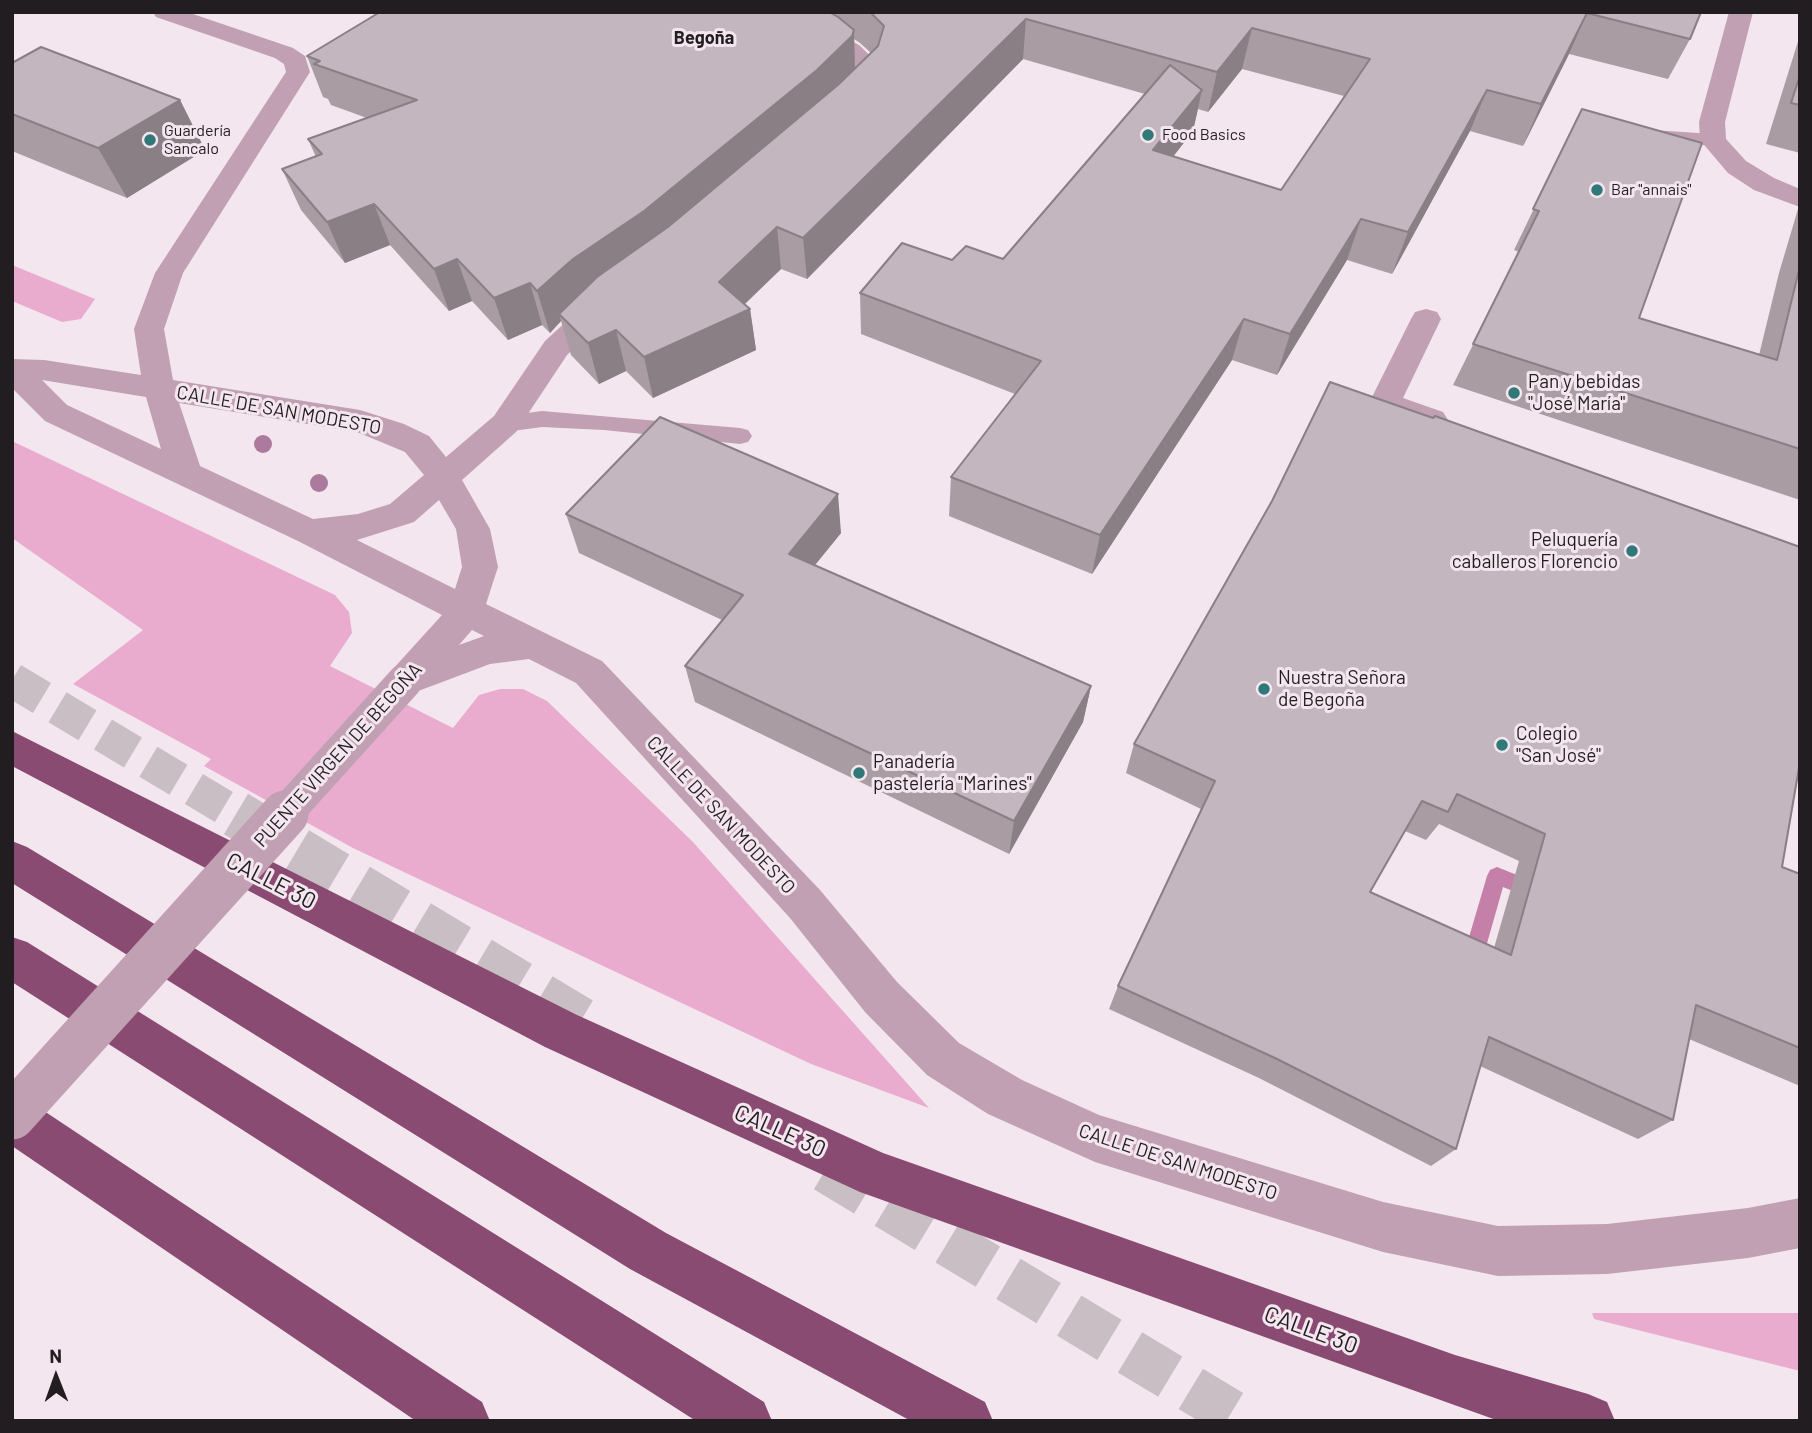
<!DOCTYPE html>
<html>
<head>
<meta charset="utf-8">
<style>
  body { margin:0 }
  #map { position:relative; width:1812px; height:1433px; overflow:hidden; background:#f4e6ee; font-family:Barlow,sans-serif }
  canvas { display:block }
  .frame { position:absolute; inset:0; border:14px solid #221d20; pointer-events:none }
  .north { position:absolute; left:21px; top:1342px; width:70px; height:70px; -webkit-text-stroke:5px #f4e6ee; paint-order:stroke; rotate:359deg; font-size:19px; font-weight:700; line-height:28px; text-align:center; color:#221d20 }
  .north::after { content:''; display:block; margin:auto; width:24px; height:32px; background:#221d20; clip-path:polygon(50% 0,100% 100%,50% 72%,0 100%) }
</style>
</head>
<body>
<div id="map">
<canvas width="1812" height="1433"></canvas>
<div class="frame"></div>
<div class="north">N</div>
</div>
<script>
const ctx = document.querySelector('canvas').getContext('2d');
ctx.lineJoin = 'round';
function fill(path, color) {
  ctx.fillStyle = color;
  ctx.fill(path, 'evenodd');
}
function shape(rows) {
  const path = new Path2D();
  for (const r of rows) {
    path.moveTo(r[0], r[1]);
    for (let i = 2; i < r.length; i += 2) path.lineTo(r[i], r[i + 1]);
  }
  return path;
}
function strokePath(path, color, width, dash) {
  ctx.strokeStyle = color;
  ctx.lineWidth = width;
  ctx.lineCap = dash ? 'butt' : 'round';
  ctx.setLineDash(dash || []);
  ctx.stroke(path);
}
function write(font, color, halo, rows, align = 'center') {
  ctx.font = font + ' Barlow,sans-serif';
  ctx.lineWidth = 6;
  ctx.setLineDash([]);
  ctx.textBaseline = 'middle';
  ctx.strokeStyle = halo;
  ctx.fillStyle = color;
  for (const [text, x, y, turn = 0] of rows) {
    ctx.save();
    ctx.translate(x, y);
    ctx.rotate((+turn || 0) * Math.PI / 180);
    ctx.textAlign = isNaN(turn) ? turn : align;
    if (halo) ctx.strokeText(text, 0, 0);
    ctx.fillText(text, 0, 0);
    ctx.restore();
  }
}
const green = shape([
  [12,265,95,299,81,319,62,322,12,301],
  [12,441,335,595,349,612,352,633,330,666,453,728,479,695,500,689,523,689,547,701,693,842,929,1108,811,1064,353,848,204,766,211,759,73,684,143,630,12,538],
  [1592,1313,1800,1313,1800,1371,1594,1319]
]);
const stream = shape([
  [1497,867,1542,885,1545,891,1542,897,1535,900,1503,887,1482,961,1479,968,1472,970,1465,968,1462,961,1487,876,1490,870,1497,867]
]);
const highwayTunnelFar1 = shape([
  [12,680,239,816]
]);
const highwayTunnel = shape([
  [236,814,583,1022],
  [826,1169,1244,1421]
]);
const lane = shape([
  [1653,130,1713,134,1722,140,1713,146,1646,140,1644,136,1653,130],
  [542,411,740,428,748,430,752,436,748,442,740,444,604,430,542,427,505,432,497,430,493,424,497,418,505,416,542,411]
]);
const street = shape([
  [153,12,187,12,293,48,305,56,310,72,183,273,164,329,173,380,360,410,404,424,429,436,446,457,494,416,545,341,595,295,605,293,615,295,620,302,615,309,567,355,516,432,462,480,490,529,498,567,486,604,602,661,820,890,897,982,959,1043,1022,1080,1099,1115,1383,1202,1498,1226,1607,1224,1748,1208,1800,1198,1800,1248,1748,1258,1607,1274,1498,1276,1383,1252,1095,1162,988,1114,927,1075,865,1012,790,918,576,683,529,659,490,664,405,696,392,692,386,681,392,670,442,615,298,541,45,421,12,388,12,359,44,360,141,375,134,329,155,273,286,72,284,64,275,58,156,17,153,12],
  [42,380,146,397,161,449,67,405,42,380],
  [179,403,357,432,405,452,424,475,390,504,358,514,313,519,200,466,179,403],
  [439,500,456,529,462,567,455,589,357,540,414,522,439,500],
  [472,630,484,636,459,645,472,630],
  [775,12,799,12,859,45,883,68,880,80,857,105,839,105,835,100,856,78,858,70,841,55,781,22,775,12],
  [1729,12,1753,12,1725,122,1726,139,1746,161,1774,178,1800,189,1800,207,1754,190,1728,173,1700,140,1699,122,1729,12],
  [1426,309,1437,312,1441,319,1403,398,1443,412,1448,420,1443,428,1432,431,1374,411,1369,403,1411,319,1415,312,1426,309]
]);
const highway = shape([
  [12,731,577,1015,883,1153,1455,1355,1588,1394,1607,1402,1615,1421,1499,1421,860,1192,545,1047,12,766,12,731],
  [12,841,27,847,666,1233,985,1402,993,1421,911,1421,630,1269,12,883,12,841],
  [12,937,27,942,764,1402,772,1421,696,1421,12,982,12,937],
  [12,1095,29,1101,482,1402,490,1421,416,1421,12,1146,12,1095]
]);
const streetBridgeFar1 = shape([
  [283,816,405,681]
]);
const streetBridge = shape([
  [12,1116,285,814]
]);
const trees = [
  [263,444],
  [319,483]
];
const wall = shape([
  [380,12,1701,12,1690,39,1668,79,1569,54,1523,146,1470,131,1392,274,1347,260,1277,375,1232,360,1092,574,949,516,951,477,1015,394,861,334,860,293,952,260,1003,259,1145,94,1023,59,807,279,781,269,745,304,750,309,756,350,653,398,626,371,599,384,571,355,561,321,550,333,542,325,508,340,472,301,449,311,390,245,345,263,301,210,282,169,316,157,308,139,367,118,331,105,328,99,323,97,307,56],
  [854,39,860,43,871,53,855,68],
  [1242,69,1344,96,1281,190,1173,157,1193,131,1198,109,1208,112],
  [1800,35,1800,153,1766,144],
  [12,63,180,100,205,150,127,198,12,151],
  [1582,109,1639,318,1759,355,1779,273,1798,209,1800,206,1800,500,1453,385,1519,252,1514,250],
  [1272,501,1782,867,1800,874,1800,1086,1689,1039,1673,1120,1638,1139,1480,1066,1456,1149,1431,1166,1259,1078,1109,1009,1118,986,1201,809,1126,773,1134,744],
  [1439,824,1519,861,1494,948,1370,892,1405,831,1426,840],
  [566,514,841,533,815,565,1091,686,1083,722,1009,854,695,702,685,666,722,620,579,553]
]);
const shadedWall = shape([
  [1587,13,1569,54,1523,146,1541,104],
  [1026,19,1023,59,807,279,803,238],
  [1252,28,1242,69,1208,112,1217,72],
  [854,30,855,71,819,111,559,314,561,321,550,333,537,291,573,259],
  [1202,90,1193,131,1145,192,1153,150],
  [1487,90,1470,131,1392,274,1408,232],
  [180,100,205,150,127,198,98,148],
  [374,204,390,245,345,263,327,222],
  [1361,219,1347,260,1277,375,1290,334],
  [777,227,781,269,730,318,750,309,756,350,653,398,644,357,719,282],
  [457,259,472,301,449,311,434,269],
  [530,283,542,325,508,340,494,298],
  [1244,319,1232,360,1092,574,1100,535],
  [616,330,626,371,599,384,588,343],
  [838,494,841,533,793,592,789,554],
  [1091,686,1083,722,1009,854,1014,821]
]);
const building = shape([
  [380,12,829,12,838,17,854,30,852,36,817,70,644,211,573,259,537,291,530,283,494,298,457,259,434,269,374,204,327,222,282,169,322,154,308,139,417,100,314,64,320,61,307,56,380,12],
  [870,12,1701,12,1690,39,1587,13,1541,104,1487,90,1408,232,1361,219,1290,334,1244,319,1100,535,951,477,1041,361,860,293,902,243,952,260,966,246,1003,259,1170,65,1202,90,1153,150,1281,190,1370,59,1252,28,1217,72,1026,19,803,238,777,227,719,282,750,309,644,357,616,330,588,343,559,314,597,277,668,227,839,84,878,46,884,26,870,12],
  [41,47,180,100,98,148,12,114,12,63,41,47],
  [1800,75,1800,105,1791,103,1800,75],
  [1582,109,1702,143,1639,318,1777,360,1800,266,1800,449,1473,344,1539,211,1533,209,1582,109],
  [1330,382,1433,418,1435,416,1800,547,1800,762,1782,867,1800,874,1800,1048,1696,1005,1673,1120,1489,1037,1456,1149,1275,1058,1118,986,1215,781,1134,744,1272,501,1330,382],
  [1457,794,1545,834,1511,955,1370,892,1422,801,1448,812,1457,794],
  [660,417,838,494,789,554,1091,686,1014,821,685,666,743,595,566,514,660,417]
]);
const markers = [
  [1148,135,7,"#307978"],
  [150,140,7,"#307978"],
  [1597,190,7,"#307978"],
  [1514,393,7,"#307978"],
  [1632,551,7,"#307978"],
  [1264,689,7,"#307978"],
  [1502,745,7,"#307978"],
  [859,773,7,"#307978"]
];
const farPoinames = [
  ["Guardería",164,131],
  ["Sancalo",164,149],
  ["Food Basics",1162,135],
  ["Bar \"annais\"",1611,190]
];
const farNeighbourhoodnames = [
  ["Begoña",704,38]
];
const poiNames = [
  ["Pan y bebidas",1528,382],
  ["\"José María\"",1528,404],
  ["Peluquería",1618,540,"right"],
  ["caballeros Florencio",1618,562,"right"],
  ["Nuestra Señora",1278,678],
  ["de Begoña",1278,700],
  ["Colegio",1516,734],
  ["\"San José\"",1516,756],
  ["Panadería",873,762],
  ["pastelería \"Marines\"",873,784]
];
const streetNames = [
  ["CALLE DE SAN MODESTO",279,410,10],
  ["PUENTE VIRGEN DE BEGOÑA",338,755,-48],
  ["CALLE DE SAN MODESTO",721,815,47],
  ["CALLE DE SAN MODESTO",1178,1162,18]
];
const nearStreetnames = [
  ["CALLE 30",271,881,27],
  ["CALLE 30",780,1131,24],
  ["CALLE 30",1311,1330,20]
];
fill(green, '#e9accf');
fill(stream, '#c480a8');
strokePath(highwayTunnelFar1, '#cabec5', 35, [35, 18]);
strokePath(highwayTunnel, '#cabec5', 47, [47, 24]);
fill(lane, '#c0a0b2');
fill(street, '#c0a0b2');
fill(highway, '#8a4b72');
strokePath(streetBridgeFar1, '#c0a0b2', 35);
strokePath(streetBridge, '#c0a0b2', 47);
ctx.fillStyle = '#ac7a9c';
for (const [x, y] of trees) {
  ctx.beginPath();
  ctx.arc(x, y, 9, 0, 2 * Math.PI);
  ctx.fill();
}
fill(wall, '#a99da3');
fill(shadedWall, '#897f85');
fill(building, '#c4b6be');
strokePath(building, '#897f85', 2);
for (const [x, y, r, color] of markers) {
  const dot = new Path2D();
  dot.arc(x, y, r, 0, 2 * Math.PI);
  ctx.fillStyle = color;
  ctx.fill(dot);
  strokePath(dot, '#f4e6ee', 2.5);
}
write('16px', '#221d20', '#f4e6ee', farPoinames, 'left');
write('bold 18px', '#221d20', '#f4e6ee', farNeighbourhoodnames);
write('19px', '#221d20', '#f4e6ee', poiNames, 'left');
write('19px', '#221d20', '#f4e6ee', streetNames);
write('23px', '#221d20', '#f4e6ee', nearStreetnames);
</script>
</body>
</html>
